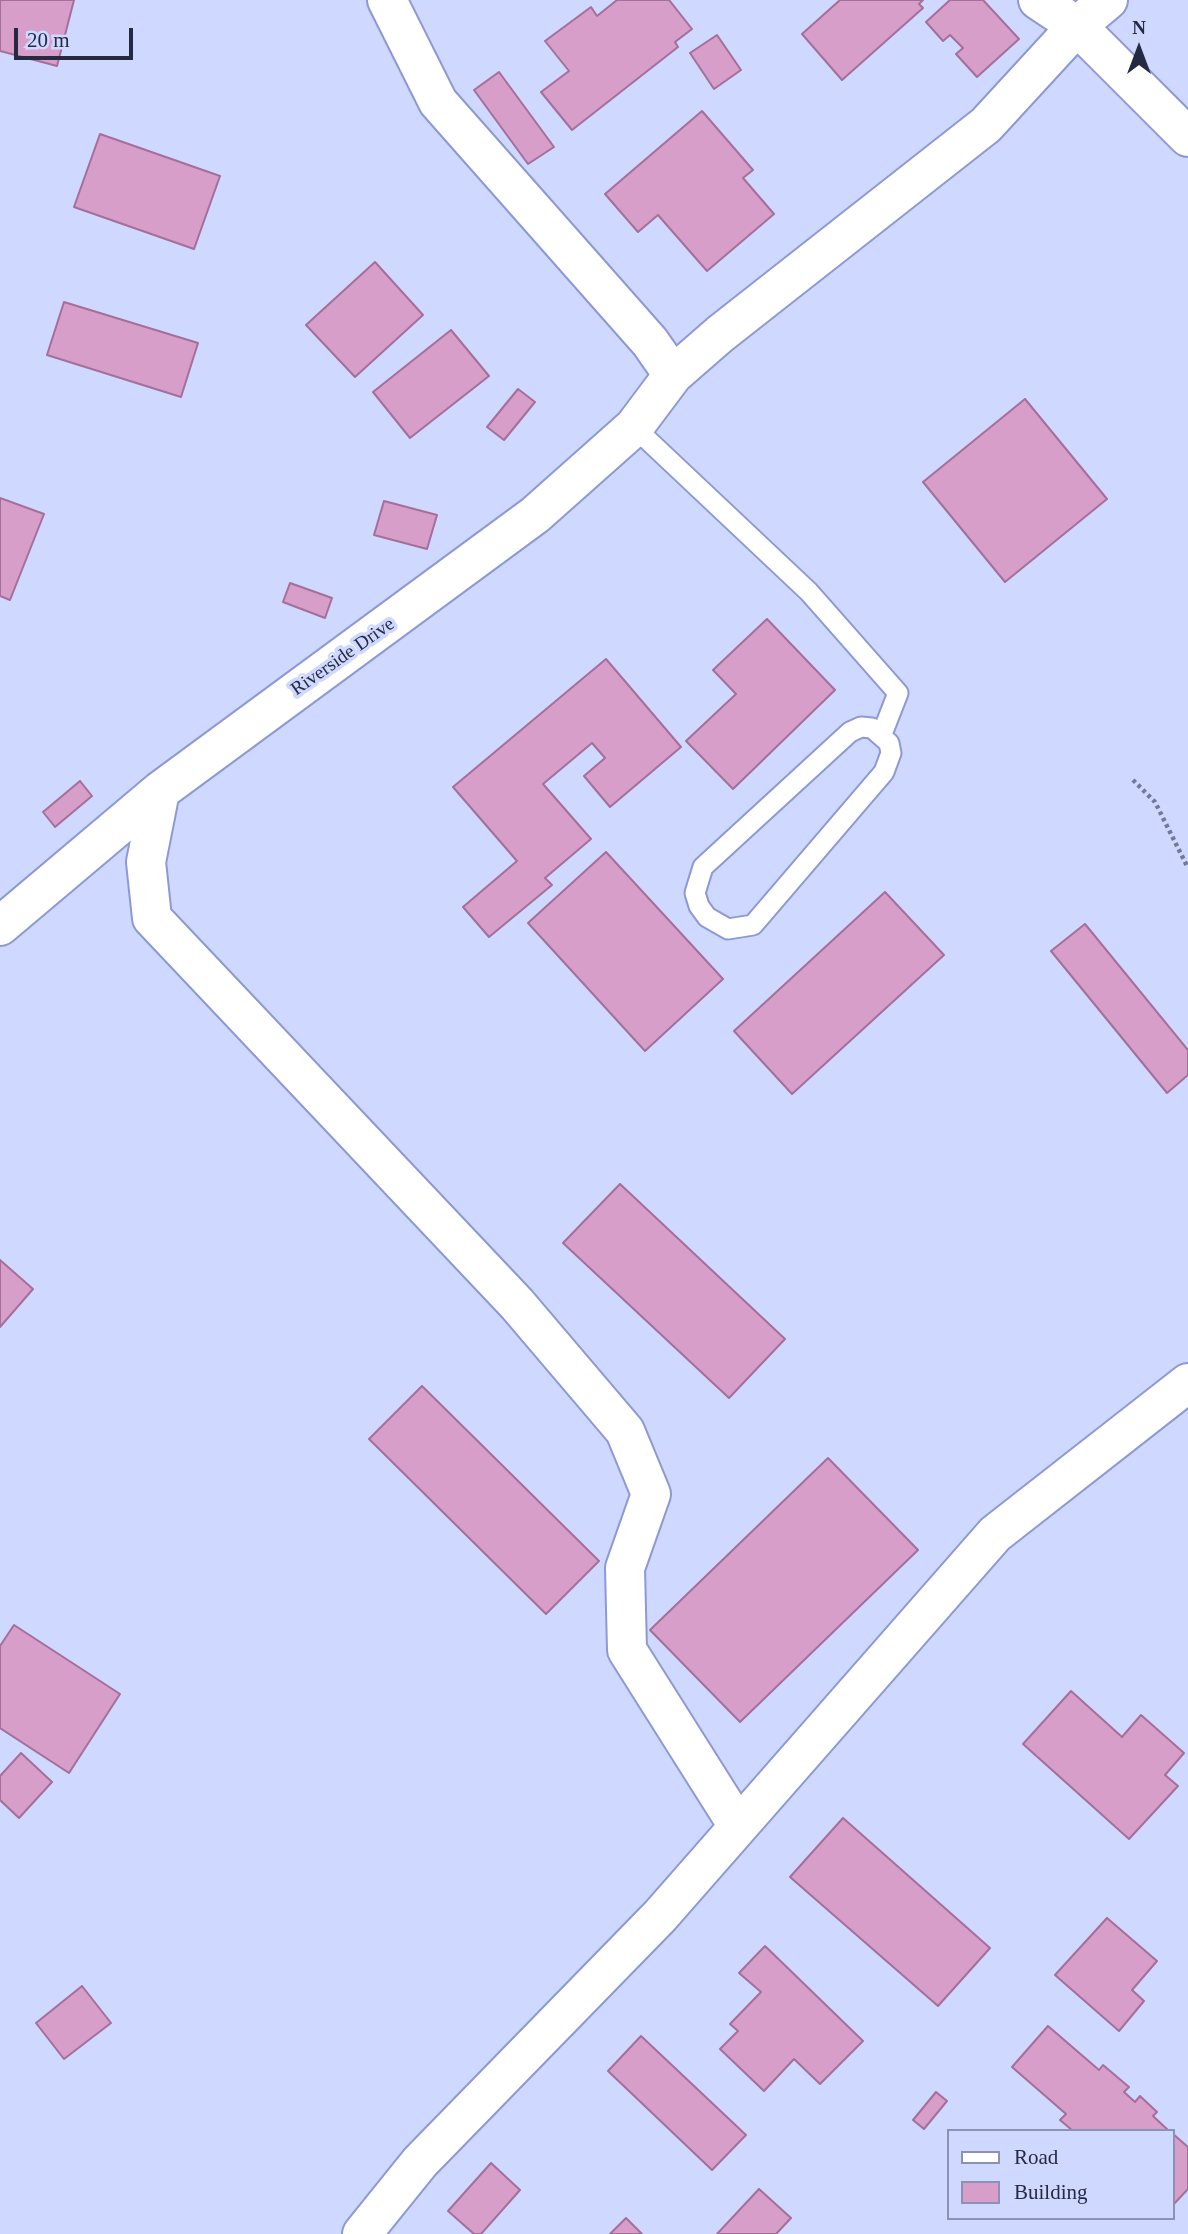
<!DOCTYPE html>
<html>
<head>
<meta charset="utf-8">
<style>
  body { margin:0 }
  #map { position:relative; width:1188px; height:2234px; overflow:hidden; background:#cfd8fe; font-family:"Times New Roman",serif }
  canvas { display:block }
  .legend { position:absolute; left:947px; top:2129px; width:228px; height:91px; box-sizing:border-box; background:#cfd8fe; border:2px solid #8b92b3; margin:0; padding:9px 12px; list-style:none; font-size:21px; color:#252a42 }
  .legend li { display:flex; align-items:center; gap:14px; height:35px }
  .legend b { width:35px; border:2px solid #8b92b3 }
  .north { position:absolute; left:1104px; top:14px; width:70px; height:70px; -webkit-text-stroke:5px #cfd8fe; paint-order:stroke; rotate:0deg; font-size:19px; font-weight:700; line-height:28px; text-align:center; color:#252a42 }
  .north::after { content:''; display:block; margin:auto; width:24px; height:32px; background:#252a42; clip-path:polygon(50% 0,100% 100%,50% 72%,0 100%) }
  .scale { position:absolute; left:14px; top:28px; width:119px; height:32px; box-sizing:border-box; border:4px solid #252a42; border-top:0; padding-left:9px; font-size:21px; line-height:24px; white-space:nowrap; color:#252a42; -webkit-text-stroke:5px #cfd8fe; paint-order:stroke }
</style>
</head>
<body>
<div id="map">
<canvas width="1188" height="2234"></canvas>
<ul class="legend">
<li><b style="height:9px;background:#fff"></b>Road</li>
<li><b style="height:19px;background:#d79eca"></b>Building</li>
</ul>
<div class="north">N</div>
<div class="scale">20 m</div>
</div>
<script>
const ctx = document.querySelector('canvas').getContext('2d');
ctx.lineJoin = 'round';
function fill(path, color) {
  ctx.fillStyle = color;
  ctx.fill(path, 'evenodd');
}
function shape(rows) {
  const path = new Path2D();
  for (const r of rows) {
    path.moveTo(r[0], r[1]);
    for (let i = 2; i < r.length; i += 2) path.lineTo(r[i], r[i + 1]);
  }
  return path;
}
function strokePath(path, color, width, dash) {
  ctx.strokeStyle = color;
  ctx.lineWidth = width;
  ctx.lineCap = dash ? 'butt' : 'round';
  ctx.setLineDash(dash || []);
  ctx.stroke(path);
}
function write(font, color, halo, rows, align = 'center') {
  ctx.font = font + ' "Times New Roman",serif';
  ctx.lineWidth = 7;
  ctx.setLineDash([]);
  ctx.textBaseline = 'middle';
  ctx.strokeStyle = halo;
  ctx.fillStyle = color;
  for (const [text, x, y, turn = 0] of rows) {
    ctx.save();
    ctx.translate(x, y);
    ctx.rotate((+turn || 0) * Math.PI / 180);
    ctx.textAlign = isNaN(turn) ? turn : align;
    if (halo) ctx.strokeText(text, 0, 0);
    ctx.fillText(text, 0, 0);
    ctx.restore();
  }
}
const building = shape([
  [0,0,74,0,57,66,0,51,0,0],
  [617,0,669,0,692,29,675,42,678,47,572,130,541,92,569,71,545,41,591,7,597,16,617,0],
  [840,0,923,0,919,4,923,8,842,80,802,34,840,0],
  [950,0,983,0,1019,39,977,77,956,54,963,48,950,35,943,41,926,22,950,0],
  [717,35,741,70,714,89,690,53,717,35],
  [499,72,554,147,528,164,474,90,499,72],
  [702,111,753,170,743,178,774,214,707,271,658,215,638,232,605,194,702,111],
  [100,134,220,176,194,249,74,207,100,134],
  [375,262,423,315,355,377,306,325,375,262],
  [64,302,198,343,181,397,47,355,64,302],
  [451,330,489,376,410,438,373,392,451,330],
  [518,389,535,402,504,440,487,427,518,389],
  [1025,399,1107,499,1005,582,923,482,1025,399],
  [0,498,44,514,10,600,0,596,0,498],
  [384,501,437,515,427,549,374,535,384,501],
  [290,583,332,598,325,618,283,602,290,583],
  [767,619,835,690,733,789,686,741,736,694,713,670,767,619],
  [606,659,681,747,610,807,584,776,605,758,592,743,543,784,591,839,545,878,552,885,489,937,463,907,517,861,453,787,606,659],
  [80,781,92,796,55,827,43,812,80,781],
  [606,852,723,979,645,1051,528,923,606,852],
  [885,892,944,955,792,1094,734,1031,885,892],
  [1085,924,1188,1050,1188,1075,1167,1093,1051,951,1085,924],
  [620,1184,785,1339,729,1398,563,1243,620,1184],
  [0,1260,33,1289,0,1327,0,1260],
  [422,1386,599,1561,546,1614,369,1439,422,1386],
  [828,1458,918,1550,740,1722,650,1630,828,1458],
  [14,1625,120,1694,69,1773,0,1728,0,1646,14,1625],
  [1071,1691,1122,1737,1141,1715,1184,1753,1165,1775,1178,1786,1129,1839,1023,1744,1071,1691],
  [21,1753,52,1782,19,1818,0,1800,0,1776,21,1753],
  [843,1818,990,1948,938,2006,790,1877,843,1818],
  [1107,1918,1157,1961,1132,1990,1144,2001,1119,2031,1055,1975,1107,1918],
  [765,1946,863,2041,820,2084,794,2059,764,2091,720,2049,738,2031,730,2024,761,1992,739,1973,765,1946],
  [82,1986,111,2023,64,2059,36,2023,82,1986],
  [1048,2026,1099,2070,1103,2065,1129,2087,1124,2092,1135,2102,1140,2096,1157,2112,1153,2116,1169,2131,1073,2131,1060,2120,1066,2114,1012,2067,1048,2026],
  [641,2036,746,2135,712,2170,608,2071,641,2036],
  [936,2092,947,2101,924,2129,913,2120,936,2092],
  [1172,2133,1188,2147,1188,2189,1172,2206,1172,2133],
  [491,2163,520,2190,481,2234,474,2234,448,2211,491,2163],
  [759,2189,791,2218,776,2234,717,2234,759,2189],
  [626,2218,642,2234,610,2234,626,2218]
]);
const path = shape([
  [1133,780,1155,802,1188,868]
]);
const service = shape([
  [634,427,809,592,898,693,882,734],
  [861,727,872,728,889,743,891,753,884,772,753,925,728,929,707,917,699,906,695,893,703,867,850,732,861,727]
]);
const minor = shape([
  [387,0,438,102,650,342,673,375,720,334,986,125,1077,26,1108,0],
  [1038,0,1077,26,1188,137],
  [160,791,146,862,152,918,517,1304,625,1431,651,1494,625,1568,627,1650,738,1826],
  [0,926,160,791,535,515,634,427,673,375],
  [362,2234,420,2162,660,1916,995,1534,1188,1383]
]);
const streetNames = [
  ["Riverside Drive",343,657,-35]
];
fill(building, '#d79eca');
strokePath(building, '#a46f99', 2);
strokePath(service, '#8d99d5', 23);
strokePath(minor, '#8d99d5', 42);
strokePath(path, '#737a98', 4.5, [3.5, 3.5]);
strokePath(service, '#fff', 19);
strokePath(minor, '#fff', 38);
write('19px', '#252a42', '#cfd8fe', streetNames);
</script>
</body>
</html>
